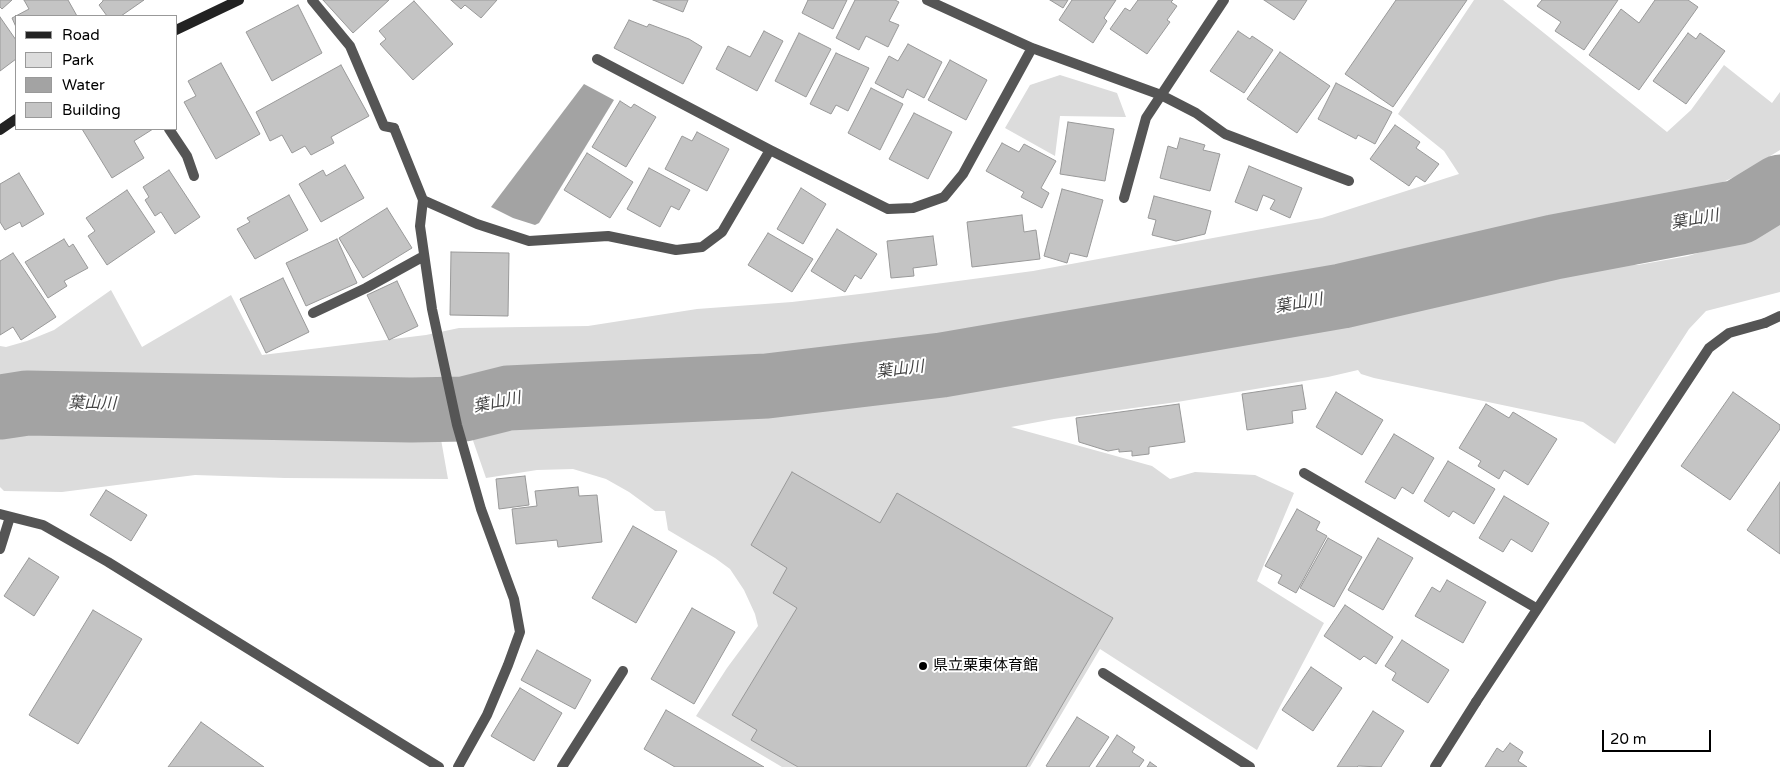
<!DOCTYPE html>
<html>
<head>
<meta charset="utf-8">
<style>
  body { margin:0 }
  #map { position:relative; width:1780px; height:767px; overflow:hidden; background:#fff; font-family:"Varela Round",sans-serif }
  canvas { display:block }
  .legend { position:absolute; left:15px; top:15px; width:162px; height:115px; box-sizing:border-box; background:#fff; border:1px solid #999; margin:0; padding:6px 9px; list-style:none; font-size:15px; color:#000 }
  .legend li { display:flex; align-items:center; gap:10px; height:25px }
  .legend b { width:25px; border:1px solid #999 }
  .scale { position:absolute; left:1602px; top:730px; width:109px; height:22px; box-sizing:border-box; border:2px solid #000; border-top:0; padding-left:6px; font-size:15px; line-height:18px; white-space:nowrap; color:#000; -webkit-text-stroke:4px #fff; paint-order:stroke }
</style>
</head>
<body>
<div id="map">
<canvas width="1780" height="767"></canvas>
<ul class="legend">
<li><b style="height:6px;background:#222"></b>Road</li>
<li><b style="height:14px;background:#dcdcdc"></b>Park</li>
<li><b style="height:14px;background:#a3a3a3"></b>Water</li>
<li><b style="height:14px;background:#c4c4c4"></b>Building</li>
</ul>
<div class="scale">20 m</div>
</div>
<script>
const ctx = document.querySelector('canvas').getContext('2d');
ctx.lineJoin = 'round';
function fill(path, color) {
  ctx.fillStyle = color;
  ctx.fill(path, 'evenodd');
}
function shape(rows) {
  const path = new Path2D();
  for (const r of rows) {
    path.moveTo(r[0], r[1]);
    for (let i = 2; i < r.length; i += 2) path.lineTo(r[i], r[i + 1]);
  }
  return path;
}
function strokePath(path, color, width, dash) {
  ctx.strokeStyle = color;
  ctx.lineWidth = width;
  ctx.lineCap = dash ? 'butt' : 'round';
  ctx.setLineDash(dash || []);
  ctx.stroke(path);
}
function write(font, color, halo, rows, align = 'center') {
  ctx.font = font + ' "Varela Round","Noto Sans JP",sans-serif';
  ctx.lineWidth = 4;
  ctx.setLineDash([]);
  ctx.textBaseline = 'middle';
  ctx.strokeStyle = halo;
  ctx.fillStyle = color;
  for (const [text, x, y, turn = 0] of rows) {
    ctx.save();
    ctx.translate(x, y);
    ctx.rotate((+turn || 0) * Math.PI / 180);
    ctx.textAlign = isNaN(turn) ? turn : align;
    if (halo) ctx.strokeText(text, 0, 0);
    ctx.fillText(text, 0, 0);
    ctx.restore();
  }
}
const green = shape([
  [1474,0,1503,0,1667,132,1691,110,1724,65,1772,103,1780,92,1780,150,1739,175,1698,193,1651,208,1547,218,1523,223,1408,253,1316,273,934,340,676,364,618,374,459,386,426,381,400,390,212,390,80,382,0,384,0,346,6,347,27,341,54,330,111,290,142,347,231,295,262,355,426,335,459,328,588,326,697,309,792,302,868,293,1033,271,1322,218,1459,174,1444,151,1398,114],
  [1060,75,1117,93,1126,117,1060,116,1055,156,1005,128,1030,85],
  [1780,223,1780,292,1706,311,1689,329,1615,444,1583,422,1374,378,1361,374,1358,370,1328,377,1177,402,1054,419,1011,427,1152,466,1170,479,1195,472,1255,475,1294,493,1257,581,1324,623,1257,750,1100,649,1030,767,782,767,696,716,727,668,758,626,755,614,744,590,730,569,715,558,668,530,665,511,655,511,629,492,606,479,573,469,537,470,486,478,469,429,493,417,605,410,680,412,924,388,1357,313,1537,268,1604,261,1638,265,1688,256,1747,238],
  [84,417,215,425,419,424,426,428,439,428,448,479,285,478,195,475,62,492,4,491,0,487,0,420]
]);
const water = shape([
  [584,84,614,100,539,223,535,225,513,218,491,207]
]);
const river = shape([
  [0,407,27,403,411,410,464,409,508,398,767,386,942,365,1342,296,1554,247,1739,212,1780,187]
]);
const building = shape([
  [0,0,12,0,2,9,0,7,0,0],
  [24,0,68,0,77,16,16,16,16,27,12,18,29,9,24,0],
  [103,0,144,0,121,16,107,16,99,5,103,1,103,0],
  [323,0,389,0,353,33,323,0],
  [451,0,497,0,481,18,465,5,461,9,451,0],
  [653,0,688,0,683,12,653,0],
  [808,0,847,0,833,29,802,13,808,0],
  [855,0,895,0,899,2,889,21,899,25,888,47,866,36,859,50,836,38,855,0],
  [1050,0,1068,0,1063,8,1050,0],
  [1072,0,1116,0,1104,18,1107,21,1093,43,1059,20,1072,0],
  [1138,0,1173,0,1171,2,1177,6,1167,20,1170,22,1147,54,1110,29,1125,8,1130,11,1138,0],
  [1264,0,1307,0,1294,20,1264,0],
  [1396,0,1467,0,1393,107,1345,74,1396,0],
  [1542,0,1618,0,1584,50,1555,31,1561,22,1537,6,1542,0],
  [1655,0,1688,0,1698,7,1639,90,1589,55,1621,9,1639,23,1655,0],
  [414,1,453,44,413,80,380,44,386,39,379,31,414,1],
  [298,5,322,53,272,81,246,32,298,5],
  [0,17,16,40,16,59,0,71,0,17],
  [629,20,647,27,649,24,689,39,702,47,683,84,614,48,629,20],
  [764,31,783,41,757,91,716,69,728,46,750,57,764,31],
  [1238,31,1250,39,1252,36,1273,50,1244,93,1210,71,1238,31],
  [799,33,831,49,806,97,775,81,799,33],
  [1688,33,1696,39,1700,33,1725,51,1686,104,1653,81,1688,33],
  [908,44,942,62,924,98,907,89,903,98,875,83,889,56,898,61,908,44],
  [1280,52,1330,86,1297,133,1247,99,1280,52],
  [836,53,869,68,848,111,836,105,831,114,810,104,836,53],
  [950,60,987,80,966,120,928,100,950,60],
  [221,63,260,134,216,159,184,102,196,96,188,81,221,63],
  [341,65,369,116,331,137,334,143,311,155,305,146,292,153,282,135,270,141,256,112,341,65],
  [1336,83,1392,112,1375,144,1358,135,1356,139,1318,119,1336,83],
  [871,88,903,104,880,150,848,133,871,88],
  [620,101,631,108,634,104,656,117,626,167,592,147,620,101],
  [914,113,952,132,928,179,889,159,914,113],
  [1068,122,1114,129,1105,181,1060,174,1068,122],
  [1395,125,1420,142,1416,148,1439,164,1425,182,1416,176,1409,186,1370,159,1395,125],
  [82,129,153,129,134,141,144,158,112,178,82,129],
  [697,132,729,149,707,191,665,169,682,136,692,141,697,132],
  [1180,138,1205,145,1203,150,1220,154,1210,191,1160,178,1168,146,1177,149,1180,138],
  [1002,143,1019,152,1024,144,1056,161,1041,188,1049,193,1042,208,1021,197,1024,192,986,171,1002,143],
  [587,153,633,182,610,218,564,190,587,153],
  [345,165,364,198,321,222,299,184,323,170,326,176,345,165],
  [1249,166,1302,188,1290,218,1270,209,1275,200,1263,195,1257,211,1235,202,1249,166],
  [649,168,690,190,679,210,671,206,660,227,627,209,649,168],
  [169,170,200,217,175,234,161,212,155,216,145,200,149,197,143,187,169,170],
  [19,173,44,214,22,227,20,222,5,230,0,222,0,184,19,173],
  [801,188,826,204,803,244,777,229,801,188],
  [1062,189,1103,200,1087,257,1070,253,1067,263,1044,256,1062,189],
  [127,190,155,232,107,265,88,236,95,231,86,218,127,190],
  [289,195,308,230,255,259,237,229,250,222,247,218,289,195],
  [1154,196,1211,211,1205,234,1176,241,1152,235,1156,220,1148,218,1154,196],
  [387,208,412,248,363,278,339,238,387,208],
  [1022,215,1024,232,1036,230,1040,259,972,267,967,222,1022,215],
  [837,229,877,254,861,279,855,275,845,292,811,271,837,229],
  [768,233,813,259,792,292,748,265,768,233],
  [933,236,937,265,913,268,914,276,891,278,887,241,933,236],
  [64,239,69,247,73,244,88,268,64,281,67,286,48,298,25,262,64,239],
  [337,239,357,283,306,306,286,263,337,239],
  [451,252,509,253,508,316,450,315,451,252],
  [13,253,56,317,21,340,13,327,0,335,0,261,13,253],
  [283,278,309,332,266,353,240,299,283,278],
  [397,281,418,326,389,340,367,295,397,281],
  [1302,385,1306,409,1292,411,1293,423,1247,430,1242,394,1302,385],
  [1336,392,1383,420,1362,455,1316,427,1336,392],
  [1733,392,1780,425,1780,429,1730,500,1681,466,1733,392],
  [1179,404,1185,442,1149,447,1149,454,1132,456,1132,451,1119,452,1119,449,1108,451,1079,442,1076,418,1179,404],
  [1486,404,1509,418,1513,412,1557,439,1528,485,1504,470,1499,479,1478,466,1481,461,1459,448,1486,404],
  [1394,434,1434,458,1413,494,1402,487,1395,499,1365,482,1394,434],
  [1448,461,1495,489,1474,524,1453,511,1449,517,1424,501,1448,461],
  [792,472,880,523,897,493,1113,618,1026,767,798,767,751,740,757,730,732,715,797,608,773,593,787,568,751,545,792,472],
  [525,476,529,505,499,509,496,479,525,476],
  [1780,482,1780,554,1747,530,1780,482],
  [578,487,579,496,597,495,602,542,558,547,557,540,516,544,512,509,537,506,535,491,578,487],
  [106,490,147,515,131,541,90,515,106,490],
  [1504,496,1549,523,1532,552,1511,539,1503,552,1479,538,1504,496],
  [1297,509,1320,522,1316,530,1327,536,1296,593,1278,583,1282,575,1265,566,1297,509],
  [633,526,677,551,636,623,592,598,633,526],
  [1328,538,1362,557,1334,607,1300,588,1328,538],
  [1378,538,1413,558,1383,610,1348,590,1378,538],
  [29,558,59,577,34,616,4,596,29,558],
  [1447,580,1486,602,1463,643,1415,616,1432,587,1440,592,1447,580],
  [1345,605,1393,637,1376,664,1364,656,1360,660,1324,636,1345,605],
  [692,608,735,632,694,704,651,679,692,608],
  [93,610,142,639,78,744,29,715,93,610],
  [1402,640,1449,670,1428,703,1392,680,1396,673,1385,666,1402,640],
  [537,650,591,680,575,709,521,680,537,650],
  [1311,667,1342,688,1313,731,1282,710,1311,667],
  [520,688,562,713,534,761,491,736,520,688],
  [666,710,764,767,675,767,644,749,666,710],
  [1373,711,1404,731,1381,767,1358,766,1357,767,1337,767,1373,711],
  [1077,717,1109,737,1089,767,1048,767,1046,766,1077,717],
  [201,722,264,767,168,767,201,722],
  [1117,735,1135,747,1132,752,1144,760,1139,767,1096,767,1117,735],
  [1510,743,1523,752,1518,761,1527,767,1485,767,1497,748,1503,752,1510,743],
  [1150,762,1157,767,1147,767,1150,762]
]);
const service = shape([
  [312,0,350,46,384,126,394,128],
  [169,129,187,156,194,176],
  [423,200,420,226,432,309,457,425,481,509,514,599,520,632,508,665,487,715,458,767],
  [313,313,366,288,424,256],
  [1476,702,1709,348,1729,333,1765,323]
]);
const minor = shape([
  [927,0,1032,48,1161,95,1196,113,1225,134,1349,181],
  [597,59,770,150,888,209,913,208,944,197,963,174,1032,48],
  [394,128,423,200,477,224,529,241,608,236,676,250,702,247,722,232,770,150],
  [1124,198,1146,118,1224,0],
  [1765,323,1780,316],
  [1304,473,1536,608],
  [0,514,43,525,108,562,439,767],
  [0,549,10,517],
  [1103,673,1250,767],
  [562,767,623,671],
  [1435,767,1476,702]
]);
const secondary = shape([
  [176,30,239,0],
  [0,130,16,119]
]);
const markers = [
  [923,666,5,"#000"]
];
const poiNames = [
  ["県立栗東体育館",933,666]
];
const waterNames = [
  ["葉山川",1695,220,-10],
  ["葉山川",1299,304,-10],
  ["葉山川",900,370,-7],
  ["葉山川",497,403,-11],
  ["葉山川",92,404,1]
];
fill(green, '#dcdcdc');
fill(water, '#a3a3a3');
strokePath(river, '#a3a3a3', 65);
fill(building, '#c4c4c4');
strokePath(building, '#999', 1);
strokePath(service, '#555', 10);
strokePath(minor, '#555', 10);
strokePath(secondary, '#222', 10);
for (const [x, y, r, color] of markers) {
  const dot = new Path2D();
  dot.arc(x, y, r, 0, 2 * Math.PI);
  ctx.fillStyle = color;
  ctx.fill(dot);
  strokePath(dot, '#fff', 2);
}
write('15px', '#000', '#fff', poiNames, 'left');
write('italic 16px', '#444', '#fff', waterNames);
</script>
</body>
</html>
